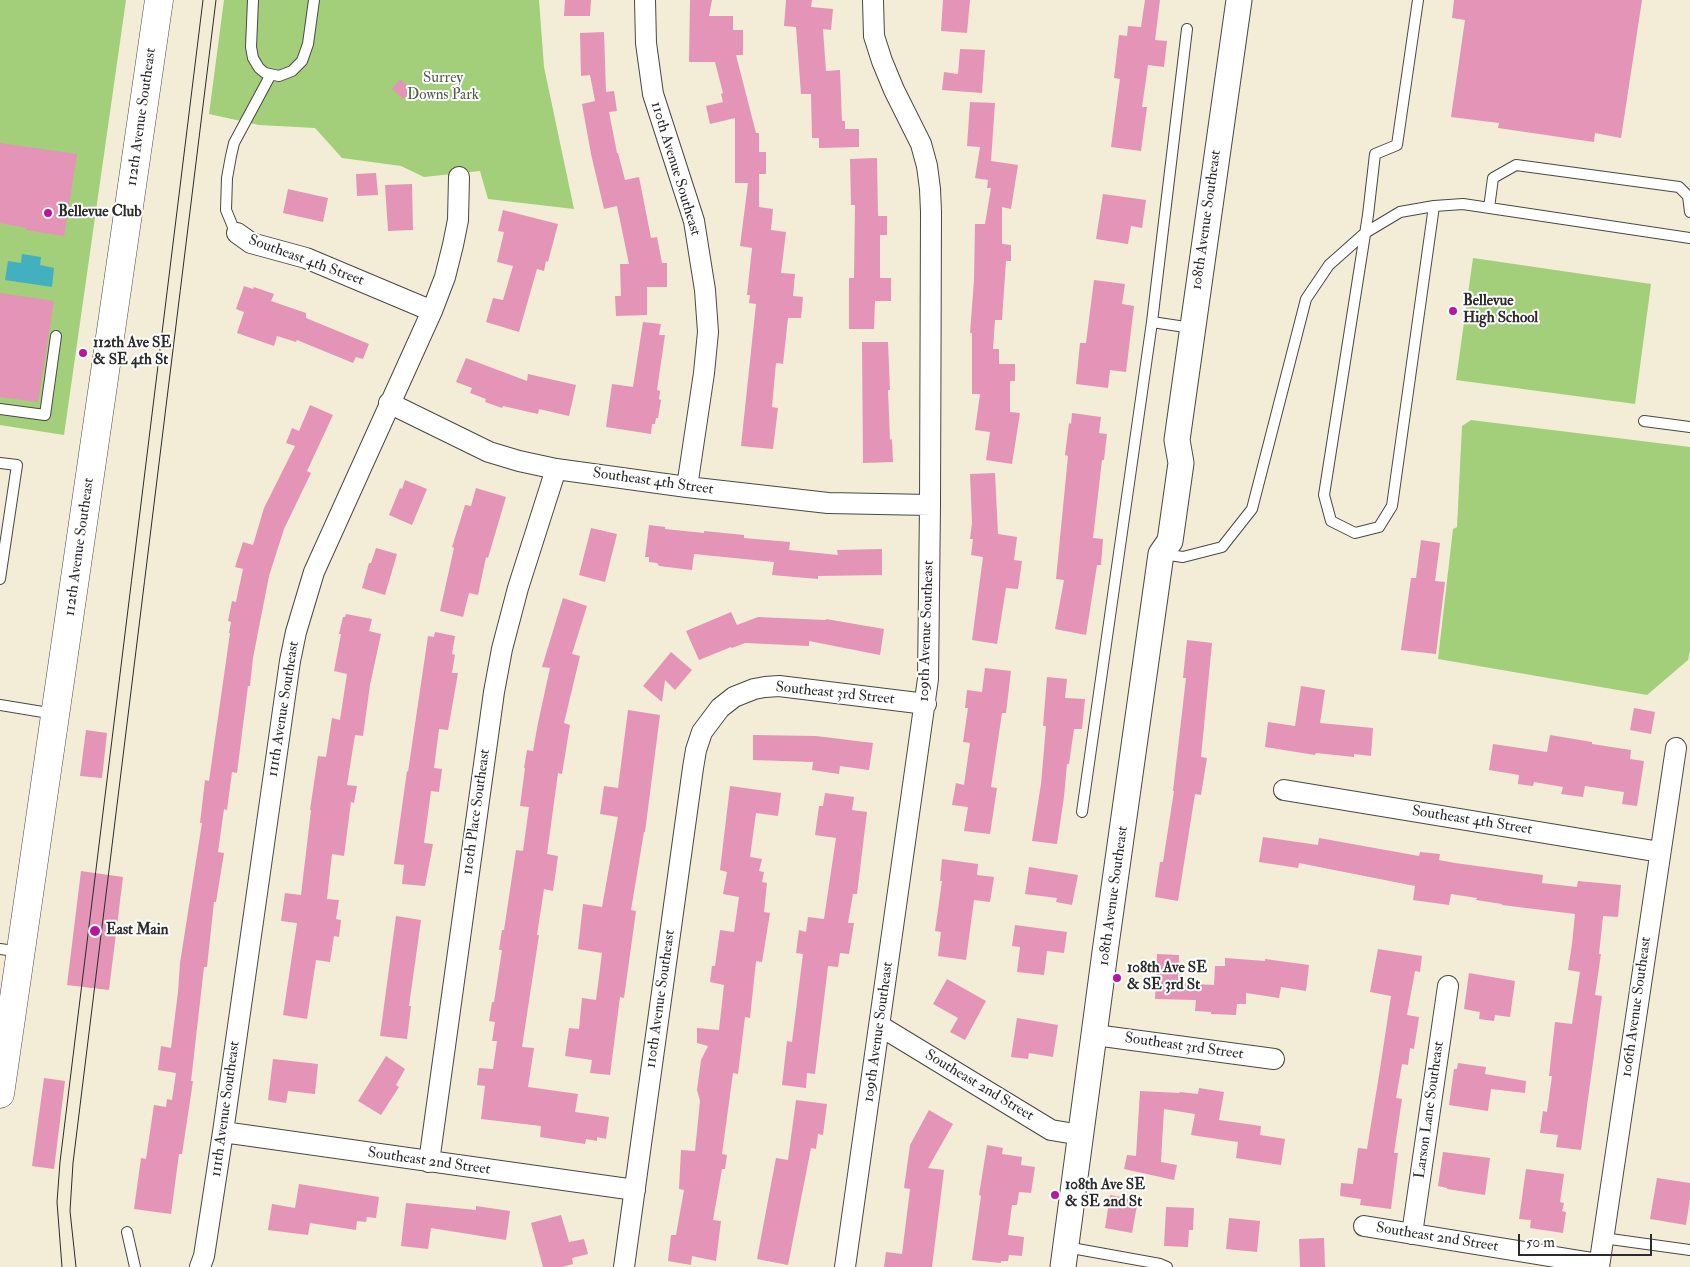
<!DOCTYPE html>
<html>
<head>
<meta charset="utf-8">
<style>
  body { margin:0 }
  #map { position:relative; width:1690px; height:1267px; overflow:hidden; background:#f3edd8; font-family:"IM FELL Double Pica",serif }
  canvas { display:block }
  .scale { position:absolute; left:1518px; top:1234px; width:134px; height:22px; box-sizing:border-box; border:2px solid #2b2b2b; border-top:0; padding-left:6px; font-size:15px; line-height:18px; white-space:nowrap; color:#2b2b2b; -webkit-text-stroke:4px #fff; paint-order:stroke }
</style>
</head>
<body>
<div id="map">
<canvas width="1690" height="1267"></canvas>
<div class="scale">50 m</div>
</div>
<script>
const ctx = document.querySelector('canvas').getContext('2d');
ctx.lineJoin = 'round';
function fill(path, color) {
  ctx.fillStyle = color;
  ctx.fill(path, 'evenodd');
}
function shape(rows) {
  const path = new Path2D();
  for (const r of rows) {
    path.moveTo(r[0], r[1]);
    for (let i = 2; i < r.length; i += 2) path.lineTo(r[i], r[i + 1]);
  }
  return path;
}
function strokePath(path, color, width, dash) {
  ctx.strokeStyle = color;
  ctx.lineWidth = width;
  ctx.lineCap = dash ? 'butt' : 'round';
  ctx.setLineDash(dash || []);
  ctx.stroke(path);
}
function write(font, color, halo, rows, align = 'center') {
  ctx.font = font + ' "IM FELL Double Pica",serif';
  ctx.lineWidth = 4;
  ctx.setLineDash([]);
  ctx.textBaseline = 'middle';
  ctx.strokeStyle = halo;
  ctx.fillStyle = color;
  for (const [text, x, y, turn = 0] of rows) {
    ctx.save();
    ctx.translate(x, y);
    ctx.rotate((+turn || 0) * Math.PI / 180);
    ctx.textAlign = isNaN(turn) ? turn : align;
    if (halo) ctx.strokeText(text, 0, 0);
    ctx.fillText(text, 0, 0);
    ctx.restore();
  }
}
const green = shape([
  [0,0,126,0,64,435,0,425],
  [224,0,539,0,544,67,574,209,488,199,480,171,424,177,401,166,342,158,315,128,259,125,209,114],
  [1473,258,1651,284,1635,404,1456,380],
  [1471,420,1690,447,1690,651,1688,660,1647,695,1438,659,1453,529,1457,527,1462,426]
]);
const water = shape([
  [22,254,41,257,40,265,54,268,52,287,5,280,8,261,21,263]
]);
const building = shape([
  [565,0,591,0,590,16,564,16],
  [690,0,712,0,709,16,733,16,733,30,743,30,743,55,736,55,756,133,759,133,759,152,766,152,766,174,759,174,759,207,773,209,771,230,786,232,781,273,795,274,793,296,803,297,801,318,788,318,783,364,776,363,772,407,778,408,773,449,741,446,756,304,749,303,750,295,747,295,752,248,740,246,748,183,735,183,735,118,710,124,706,106,723,102,721,94,723,93,715,62,689,62],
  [786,0,812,0,811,7,833,9,831,30,823,29,826,71,840,70,842,121,845,121,845,129,859,129,859,147,819,148,819,138,812,138,811,94,801,94,796,27,784,26],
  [943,0,970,0,967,33,941,31],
  [1145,0,1160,0,1155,40,1167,41,1164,67,1148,65,1142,107,1147,107,1141,151,1111,147,1120,79,1114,78,1119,35,1127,36,1128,26,1141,27],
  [1454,0,1642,0,1621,138,1595,133,1594,142,1498,128,1499,123,1451,117,1465,20,1452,18],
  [604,32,606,92,614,91,617,111,609,112,617,153,618,153,625,180,639,177,651,238,657,237,662,263,667,263,667,287,647,287,647,315,616,316,615,296,621,296,620,264,629,264,617,206,604,209,591,154,582,104,595,101,590,75,581,76,580,33],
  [960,49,985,50,982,93,942,90,944,72,958,74],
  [400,79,412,89,403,99,392,89],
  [970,102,995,103,991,161,1018,165,1011,209,1002,207,1002,244,1011,245,1011,261,1006,261,1002,320,995,320,993,349,999,349,999,364,1015,364,1015,381,1010,381,1010,412,1020,413,1012,464,986,460,990,432,975,430,980,394,972,394,972,333,970,333,974,280,975,224,985,224,991,188,987,188,988,180,975,178,980,147,967,146],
  [0,143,77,154,64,236,26,230,26,228,0,223],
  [877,158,878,216,887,216,887,235,880,235,880,278,891,278,891,301,875,301,874,329,849,329,849,278,854,278,855,205,851,205,850,159],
  [376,173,378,195,357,196,356,174],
  [412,184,413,230,388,231,385,185],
  [288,189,328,198,323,222,283,213],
  [1103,194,1146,200,1142,228,1131,226,1128,244,1096,239],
  [503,210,558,224,548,262,546,261,544,271,537,269,519,332,486,322,493,298,503,300,513,266,497,262,504,232,498,231],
  [1094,280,1125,284,1122,304,1134,306,1126,372,1110,370,1108,388,1076,384,1080,343,1086,343],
  [244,286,253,289,254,287,274,294,271,301,306,313,306,318,369,344,363,359,356,357,353,363,297,340,296,342,277,336,274,346,237,333,244,312,236,309],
  [0,293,54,301,38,402,0,397],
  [643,322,661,324,659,335,665,335,657,390,660,391,659,399,661,400,658,418,656,418,655,424,652,424,651,434,606,427,612,384,633,387],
  [862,342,888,342,890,390,888,390,890,440,892,439,893,462,863,463],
  [466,358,527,381,528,374,576,385,569,416,539,409,538,414,503,406,502,408,485,402,486,399,470,393,472,388,456,382],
  [310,405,333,415,307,471,311,473,284,529,269,576,253,658,250,686,248,686,237,773,232,772,227,810,224,809,218,852,224,853,216,902,214,902,207,967,204,967,191,1081,193,1081,182,1154,179,1154,171,1214,134,1209,141,1158,146,1159,154,1105,166,1107,167,1099,172,1100,176,1073,158,1070,161,1046,171,1048,178,992,180,963,202,823,200,823,205,780,209,781,230,633,229,633,231,622,228,621,232,601,236,602,243,569,235,567,243,542,253,545,264,508,295,446,286,443,292,428,299,431],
  [1072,413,1101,417,1099,433,1107,434,1104,460,1102,460,1093,538,1103,539,1101,565,1097,565,1086,635,1055,629,1064,580,1056,579,1068,456,1065,455,1069,423,1071,424],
  [995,473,998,534,1017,537,1014,560,1022,561,1018,589,1006,588,997,644,972,640,983,557,971,555,973,539,970,539,972,523,970,474],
  [405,480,427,489,412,525,389,515,400,488,402,489],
  [476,488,506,497,488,558,486,557,478,595,469,593,463,617,440,611,454,548,452,547,465,505,471,506],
  [649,525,665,527,665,529,704,533,704,531,744,535,744,538,790,542,789,550,838,555,837,550,882,549,882,575,818,576,818,579,772,575,774,562,694,554,692,570,659,566,657,563,649,562,649,557,645,557],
  [591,528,617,534,605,582,579,575],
  [1421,540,1440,543,1435,581,1445,582,1436,654,1401,650,1411,578,1416,578],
  [376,548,397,554,385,595,362,588,369,563,371,563],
  [563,598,587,606,572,654,580,656,564,723,570,725,562,774,558,773,547,854,558,856,553,891,544,889,537,935,539,935,522,1047,534,1048,528,1087,578,1094,575,1112,609,1117,606,1139,597,1137,597,1141,586,1139,585,1144,540,1137,541,1126,481,1119,485,1086,477,1085,479,1068,493,1069,497,1041,492,1041,495,1022,489,1021,492,1002,494,1002,502,950,499,950,502,930,504,930,516,850,523,851,529,807,520,806,525,768,524,768,527,750,533,751,538,723,550,668,542,667],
  [731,612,737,625,758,617,826,620,826,619,884,629,880,655,809,641,809,646,745,643,732,648,731,647,699,660,686,631],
  [346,614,372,619,369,631,381,634,370,685,363,736,355,735,347,785,357,786,354,803,351,802,344,856,332,854,327,899,339,900,336,919,341,920,339,937,334,936,330,962,316,960,307,1019,283,1015,297,923,281,921,285,893,301,895,311,810,310,810,318,756,326,757,332,718,340,720,347,674,334,671,341,634,339,634,343,617,345,617],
  [435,632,455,636,452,654,455,655,452,673,458,673,448,730,439,729,434,768,442,769,439,792,431,791,424,843,433,844,425,886,402,884,404,865,394,864,407,771,408,772,428,636,434,637],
  [1187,640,1212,643,1201,757,1207,758,1201,795,1195,794,1178,901,1155,897,1160,862,1163,862,1174,791,1173,791,1186,678,1183,678],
  [671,652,692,670,675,690,665,680,662,702,643,686],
  [985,668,1011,671,1006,713,1002,713,991,787,997,788,990,834,964,831,968,807,952,805,956,783,964,785,970,743,963,742,968,708,965,708,967,690,982,692],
  [1047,677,1067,679,1065,698,1085,699,1082,729,1074,729,1069,764,1067,764,1064,797,1057,844,1032,841,1041,784,1046,726,1043,726],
  [1301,686,1325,690,1320,723,1373,728,1371,756,1354,754,1354,757,1316,753,1315,755,1265,747,1268,722,1295,726],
  [1634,708,1655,712,1651,734,1630,730],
  [628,710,660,715,645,832,644,832,631,910,636,911,624,998,620,997,610,1075,590,1073,592,1060,565,1056,569,1028,579,1029,582,998,596,1000,602,953,578,949,583,904,602,907,618,817,600,814,604,786,618,788],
  [86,730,107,733,102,778,80,776],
  [753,735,816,736,873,743,869,770,840,766,839,774,812,770,813,762,753,760],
  [1550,735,1592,742,1592,744,1631,750,1630,759,1644,761,1637,806,1622,804,1624,792,1585,786,1583,797,1561,794,1563,787,1534,782,1533,786,1518,784,1519,775,1489,770,1493,744,1547,752],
  [730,786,781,793,778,816,756,813,750,857,762,859,759,871,764,872,762,882,767,883,764,912,770,913,762,962,756,961,750,1018,745,1017,738,1074,733,1073,722,1154,727,1155,725,1169,722,1169,713,1220,721,1221,716,1261,692,1256,691,1265,668,1261,671,1235,676,1235,684,1190,679,1189,681,1150,695,1151,700,1101,697,1090,701,1060,708,1046,697,1043,697,1028,719,1030,724,985,710,982,712,966,715,966,720,930,734,932,739,897,723,894,727,872,720,870],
  [825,793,854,797,852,810,867,812,857,894,853,894,848,923,854,923,849,954,840,953,838,967,828,966,815,1074,807,1073,806,1088,782,1085,787,1041,792,1042,803,954,796,953,799,930,806,932,808,917,824,919,836,838,815,835,819,806,823,806],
  [1263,837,1318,845,1319,838,1419,856,1420,852,1440,854,1439,860,1455,863,1543,875,1542,883,1577,887,1578,881,1621,885,1618,917,1603,916,1599,954,1601,954,1595,995,1602,996,1581,1150,1556,1147,1558,1135,1540,1133,1543,1111,1547,1112,1552,1076,1549,1076,1555,1022,1572,1024,1580,972,1568,970,1572,944,1575,914,1502,905,1502,904,1476,900,1477,898,1451,894,1449,905,1413,900,1415,886,1299,863,1298,868,1259,862],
  [942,859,978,864,977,875,994,877,990,902,974,900,966,960,938,956,941,932,935,931,942,881,940,881],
  [1029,867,1078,875,1072,905,1056,902,1057,898,1025,894],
  [81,871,123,877,109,990,67,985],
  [396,916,421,920,409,1006,411,1006,407,1039,380,1036],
  [1015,925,1067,932,1064,953,1047,951,1044,975,1017,972,1020,947,1012,946],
  [1378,949,1422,956,1420,972,1415,971,1407,1015,1419,1017,1414,1049,1410,1048,1408,1065,1402,1064,1396,1098,1402,1099,1394,1153,1398,1153,1391,1209,1360,1205,1361,1199,1340,1196,1341,1183,1353,1184,1358,1148,1367,1149,1380,1069,1391,996,1370,992],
  [1157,954,1179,955,1178,983,1214,985,1215,966,1225,966,1225,958,1265,961,1265,959,1309,965,1306,991,1281,987,1279,998,1246,993,1246,1004,1237,1004,1236,1015,1211,1014,1211,1012,1195,1011,1196,1000,1155,999],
  [1469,973,1515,981,1510,1017,1495,1015,1494,1021,1479,1019,1480,1012,1464,1009],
  [947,979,986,1001,965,1040,950,1032,958,1018,933,1004],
  [1017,1018,1058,1025,1053,1057,1029,1053,1028,1059,1011,1057],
  [386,1056,405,1069,396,1085,399,1087,381,1115,358,1101],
  [273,1059,318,1064,315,1094,288,1091,286,1103,268,1100],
  [1458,1063,1486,1067,1485,1074,1526,1081,1525,1093,1491,1089,1488,1111,1449,1105,1454,1069,1457,1069],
  [44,1078,65,1081,54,1169,32,1166],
  [1199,1088,1224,1092,1219,1120,1261,1126,1260,1135,1285,1139,1281,1165,1236,1158,1238,1142,1191,1135,1195,1114,1164,1109,1161,1162,1177,1165,1174,1180,1124,1169,1127,1155,1136,1156,1140,1091,1179,1093,1180,1092,1198,1094],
  [796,1100,827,1104,823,1135,818,1134,816,1149,811,1148,788,1265,757,1259,776,1158,788,1160],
  [929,1110,953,1124,928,1168,944,1170,932,1267,884,1267,886,1252,902,1254,910,1189,904,1188,910,1145],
  [987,1145,1003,1148,1002,1154,1022,1157,1021,1165,1035,1167,1031,1193,1019,1192,1017,1205,1012,1205,1008,1235,1024,1237,1022,1256,1009,1255,1008,1261,1001,1261,1001,1263,972,1260,981,1196,979,1195],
  [1443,1152,1490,1158,1485,1195,1447,1189,1447,1188,1438,1186],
  [1526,1169,1564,1174,1560,1202,1564,1203,1562,1211,1566,1212,1563,1233,1530,1228,1531,1220,1519,1219],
  [1657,1178,1690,1183,1690,1199,1686,1225,1650,1219],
  [299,1184,379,1197,376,1218,367,1217,366,1222,357,1221,356,1230,310,1223,308,1235,268,1230,272,1204,295,1208],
  [1110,1195,1138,1200,1132,1233,1105,1228],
  [406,1203,476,1210,476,1206,510,1211,506,1240,431,1228,428,1249,401,1246],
  [1166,1207,1194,1208,1193,1230,1189,1230,1188,1247,1164,1246],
  [561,1215,569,1242,584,1239,588,1254,572,1258,573,1264,562,1267,543,1267,531,1223],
  [1229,1218,1260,1221,1257,1252,1226,1249],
  [1324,1238,1325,1267,1300,1267,1299,1239]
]);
const service = shape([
  [253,0,251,47,253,58,259,68,265,73,279,76,292,71,302,61,308,44,314,0],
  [1418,0,1397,145,1375,154,1368,215,1324,495,1331,521,1355,533,1379,527,1392,506,1434,206],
  [1489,208,1493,178,1516,165,1679,187,1688,196,1690,212],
  [237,233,233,227,226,210,227,178,231,156,234,143,270,76],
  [1152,322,1187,29],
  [0,409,45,415,56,336],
  [1644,421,1690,427],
  [0,463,17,465,0,579],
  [1162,554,1183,557,1222,547,1252,509,1306,299,1329,265,1365,233,1400,212,1434,206,1463,204,1690,238],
  [0,705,55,714],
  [1082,812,1152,322,1192,328],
  [0,949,21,952],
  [127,1232,135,1267],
  [1603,1238,1690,1250],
  [1066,1247,1160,1264,1167,1267]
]);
const minor = shape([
  [645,0,646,43,653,94,694,221,705,290,708,332,704,373,687,487],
  [237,233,251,243,306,258,432,311],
  [389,403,489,452,519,461,556,469,687,487,828,503,930,505],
  [1284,790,1660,852],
  [880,1026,1051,1130,1081,1135],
  [1095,1035,1274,1059],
  [223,1132,635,1190],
  [429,1162,494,692,502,649,518,588,556,469],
  [1364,1226,1599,1264],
  [1412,1234,1448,986],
  [200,1267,204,1256,223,1132,290,661,296,632,314,572,432,311,445,277,453,245,458,220,459,177],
  [624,1267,693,768,696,750,702,732,720,708,734,697,754,689,765,687,779,686,926,704],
  [845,1267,928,679,930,505,931,212,930,189,927,166,921,144,894,90,882,61,874,36,873,0],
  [1599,1267,1676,748]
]);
const tertiary = shape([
  [1063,1267,1105,952,1161,554,1170,541,1181,463,1177,440,1239,0]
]);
const secondary = shape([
  [0,1094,159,0]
]);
const tram = shape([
  [62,1267,57,1202,60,1162,203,0],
  [76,1267,70,1211,73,1163,216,0]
]);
const markers = [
  [48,213,5,"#b5179e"],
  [1453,311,5,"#b5179e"],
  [83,353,5,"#b5179e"],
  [95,931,6,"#b5179e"],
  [1117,978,5,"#b5179e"],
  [1055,1195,5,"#b5179e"]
];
const parkNames = [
  ["Surrey",443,79],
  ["Downs Park",443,96]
];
const streetNames = [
  ["112th Avenue Southeast",142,117,-82],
  ["110th Avenue Southeast",675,169,73],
  ["108th Avenue Southeast",1207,220,-82],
  ["Southeast 4th Street",306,261,20],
  ["Southeast 4th Street",653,482,8],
  ["112th Avenue Southeast",80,547,-82],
  ["109th Avenue Southeast",927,631,-88],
  ["Southeast 3rd Street",835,694,6],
  ["111th Avenue Southeast",284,709,-81],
  ["110th Place Southeast",477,812,-82],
  ["Southeast 4th Street",1472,821,9],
  ["108th Avenue Southeast",1114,896,-82],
  ["110th Avenue Southeast",661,999,-82],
  ["106th Avenue Southeast",1637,1007,-82],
  ["109th Avenue Southeast",879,1032,-82],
  ["Southeast 3rd Street",1184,1047,8],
  ["Southeast 2nd Street",979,1086,31],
  ["111th Avenue Southeast",226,1109,-82],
  ["Larson Lane Southeast",1430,1110,-82],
  ["Southeast 2nd Street",429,1162,8],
  ["Southeast 2nd Street",1437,1238,9]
];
const poiNames = [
  ["Bellevue Club",58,213],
  ["Bellevue",1463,302],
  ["High School",1463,319],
  ["112th Ave SE",93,344],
  ["& SE 4th St",93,361],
  ["East Main",106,931],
  ["108th Ave SE",1127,969],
  ["& SE 3rd St",1127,986],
  ["108th Ave SE",1065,1186],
  ["& SE 2nd St",1065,1203]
];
fill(green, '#a3ce7a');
fill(water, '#42b0bf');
fill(building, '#e394b7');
strokePath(service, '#494845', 12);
strokePath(minor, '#494845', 22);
strokePath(tertiary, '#494845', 27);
strokePath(secondary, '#494845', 29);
strokePath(service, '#fff', 10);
strokePath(minor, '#fff', 20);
strokePath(tertiary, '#fff', 25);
strokePath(secondary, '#fff', 28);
strokePath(tram, '#2b2b2b', 1);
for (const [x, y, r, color] of markers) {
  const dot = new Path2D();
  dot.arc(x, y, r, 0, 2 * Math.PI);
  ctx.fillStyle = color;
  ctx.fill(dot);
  strokePath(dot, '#fff', 2);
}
write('15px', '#4f5c43', '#fff', parkNames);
write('15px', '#2b2b2b', '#fff', streetNames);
write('bold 15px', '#2b2b2b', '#fff', poiNames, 'left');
</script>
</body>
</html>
